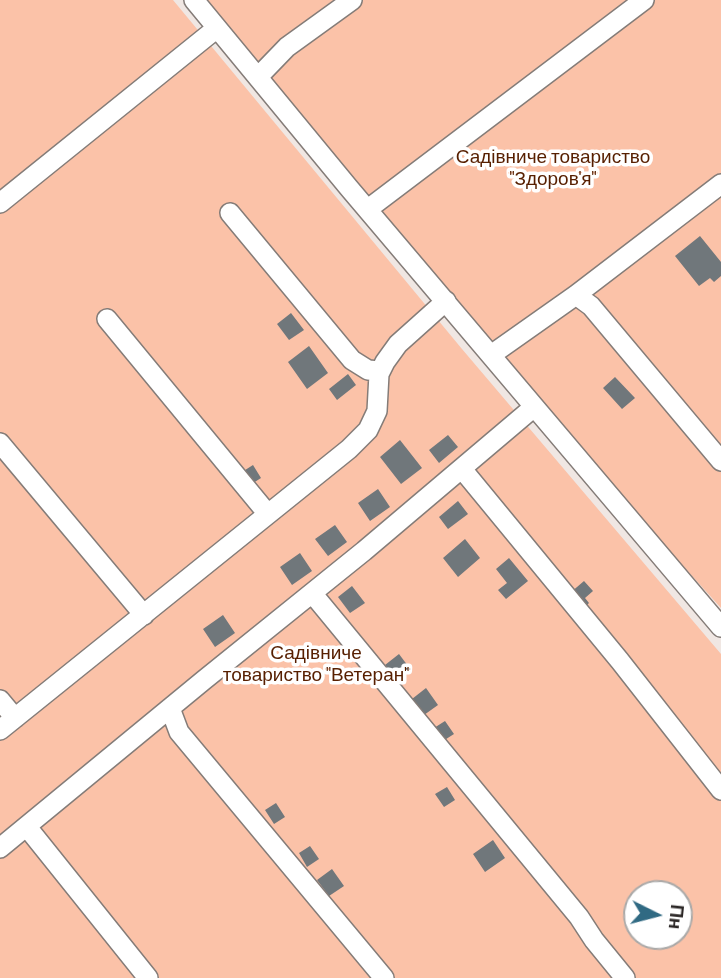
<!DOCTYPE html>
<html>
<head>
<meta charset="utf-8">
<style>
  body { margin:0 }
  #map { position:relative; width:721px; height:978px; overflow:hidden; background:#f0e7e3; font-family:Barlow,sans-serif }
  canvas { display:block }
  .north { position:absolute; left:623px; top:880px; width:70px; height:70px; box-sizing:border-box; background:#fff; border:2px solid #aaa9a8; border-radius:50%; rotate:96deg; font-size:19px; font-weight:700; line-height:28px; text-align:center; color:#2b2726 }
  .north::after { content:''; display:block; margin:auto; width:24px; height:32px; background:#306a83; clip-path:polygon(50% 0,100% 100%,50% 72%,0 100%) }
</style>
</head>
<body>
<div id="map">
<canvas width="721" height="978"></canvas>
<div class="north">Пн</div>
</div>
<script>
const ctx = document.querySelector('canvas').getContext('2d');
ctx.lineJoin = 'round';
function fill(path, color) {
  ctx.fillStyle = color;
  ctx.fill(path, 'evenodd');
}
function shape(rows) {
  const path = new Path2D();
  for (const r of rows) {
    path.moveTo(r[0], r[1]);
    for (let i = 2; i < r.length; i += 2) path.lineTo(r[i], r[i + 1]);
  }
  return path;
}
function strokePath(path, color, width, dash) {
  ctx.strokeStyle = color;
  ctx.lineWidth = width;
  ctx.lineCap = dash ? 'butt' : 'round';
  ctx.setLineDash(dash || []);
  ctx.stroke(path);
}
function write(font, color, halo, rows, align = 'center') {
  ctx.font = font + ' Barlow,sans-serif';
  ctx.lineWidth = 7;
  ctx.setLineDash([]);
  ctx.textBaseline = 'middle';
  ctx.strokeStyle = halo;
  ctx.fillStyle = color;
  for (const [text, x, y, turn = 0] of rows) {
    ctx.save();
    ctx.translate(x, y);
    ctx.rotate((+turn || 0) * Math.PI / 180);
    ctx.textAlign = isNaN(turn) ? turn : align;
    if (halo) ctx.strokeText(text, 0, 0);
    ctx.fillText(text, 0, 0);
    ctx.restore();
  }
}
const green = shape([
  [0,0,173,0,462,349,721,654,721,978,0,978],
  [637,894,679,894,679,936,637,936],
  [199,0,721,0,721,608,460,319]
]);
const building = shape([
  [700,236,721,262,721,276,714,282,710,278,699,286,675,256],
  [291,313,304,330,289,340,277,324],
  [309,346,328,373,307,389,288,362],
  [348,374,356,385,337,400,329,389],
  [615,377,635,398,622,409,603,388],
  [448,435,458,447,439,463,429,450],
  [400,440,422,468,401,484,380,457],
  [253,465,261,478,250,485,242,472],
  [378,489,390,507,370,521,358,503],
  [458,501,468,514,448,529,439,517],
  [335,525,347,542,328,556,315,539],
  [465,539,480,558,458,577,443,558],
  [300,553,312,571,292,585,280,567],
  [509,558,528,581,506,599,498,590,507,583,496,569],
  [584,581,593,591,585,598,589,603,583,609,570,593],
  [352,586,365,603,350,613,338,597],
  [223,615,235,633,215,647,203,629],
  [399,654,411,670,397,681,385,665],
  [426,688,438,705,424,715,412,699],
  [445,721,454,734,443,741,434,728],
  [447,787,455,800,444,807,435,794],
  [276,803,285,817,274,824,265,810],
  [493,840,505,858,485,872,473,854],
  [310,846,319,859,307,867,299,853],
  [332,869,344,886,329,896,317,880]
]);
const minor = shape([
  [194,0,349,188,721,627],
  [258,77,287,47,352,0],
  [0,203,217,28],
  [368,209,644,0],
  [230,213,352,360,368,370,380,371],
  [576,295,591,306,721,461],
  [107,319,267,513],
  [491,355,576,295,721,184],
  [0,443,144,615],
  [462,469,620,661,721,790],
  [312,593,579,917,594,940,625,978],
  [0,700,15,718],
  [170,708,179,732,384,978],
  [0,730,349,449,368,430,377,411,379,374,385,362,398,344,446,301],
  [27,827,148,978],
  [0,848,204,680,364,551,534,407]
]);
const parkNames = [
  ["Садівниче товариство",553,157],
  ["\"Здоров'я\"",553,179],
  ["Садівниче",316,653],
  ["товариство \"Ветеран\"",316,675]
];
fill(green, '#fbc2a8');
fill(building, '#70777b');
strokePath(minor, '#847c78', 22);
strokePath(minor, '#fff', 19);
write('19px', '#571f00', '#fff', parkNames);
</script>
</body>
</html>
